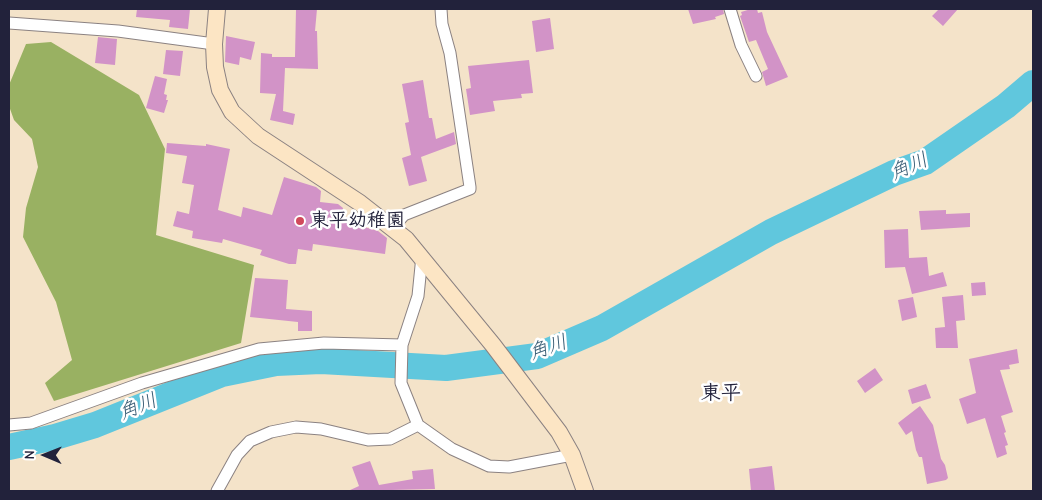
<!DOCTYPE html>
<html>
<head>
<meta charset="utf-8">
<style>
  body { margin:0 }
  #map { position:relative; width:1042px; height:500px; overflow:hidden; background:#f4e3c9; font-family:"Comic Neue",sans-serif }
  canvas { display:block }
  .frame { position:absolute; inset:0; border:10px solid #22223b; pointer-events:none }
  .north { position:absolute; left:20px; top:430px; width:50px; height:50px; -webkit-text-stroke:4px #fff; paint-order:stroke; rotate:271deg; font-size:14px; font-weight:700; line-height:20px; text-align:center; color:#22223b }
  .north::after { content:''; display:block; margin:auto; width:18px; height:22px; background:#22223b; clip-path:polygon(50% 0,100% 100%,50% 72%,0 100%) }
</style>
</head>
<body>
<div id="map">
<canvas width="1042" height="500"></canvas>
<div class="frame"></div>
<div class="north">N</div>
</div>
<script>
const ctx = document.querySelector('canvas').getContext('2d');
ctx.lineJoin = 'round';
function fill(path, color) {
  ctx.fillStyle = color;
  ctx.fill(path, 'evenodd');
}
function shape(rows) {
  const path = new Path2D();
  for (const r of rows) {
    path.moveTo(r[0], r[1]);
    for (let i = 2; i < r.length; i += 2) path.lineTo(r[i], r[i + 1]);
  }
  return path;
}
function strokePath(path, color, width, dash) {
  ctx.strokeStyle = color;
  ctx.lineWidth = width;
  ctx.lineCap = dash ? 'butt' : 'round';
  ctx.setLineDash(dash || []);
  ctx.stroke(path);
}
function write(font, color, halo, rows, align = 'center') {
  ctx.font = font + ' "Comic Neue","Klee One",sans-serif';
  ctx.lineWidth = 5;
  ctx.setLineDash([]);
  ctx.textBaseline = 'middle';
  ctx.strokeStyle = halo;
  ctx.fillStyle = color;
  for (const [text, x, y, turn = 0] of rows) {
    ctx.save();
    ctx.translate(x, y);
    ctx.rotate((+turn || 0) * Math.PI / 180);
    ctx.textAlign = isNaN(turn) ? turn : align;
    if (halo) ctx.strokeText(text, 0, 0);
    ctx.fillText(text, 0, 0);
    ctx.restore();
  }
}
const forest = shape([
  [51,42,139,95,165,149,156,235,254,265,241,343,54,401,45,383,72,360,56,302,23,237,26,208,38,167,32,139,14,120,9,106,9,85,26,44]
]);
const river = shape([
  [9,447,55,437,95,425,222,374,276,363,321,361,446,368,537,356,602,328,771,232,894,173,925,162,1006,106,1033,83]
]);
const building = shape([
  [137,9,190,9,188,29,169,27,170,20,136,17],
  [296,9,317,9,315,31,317,31,318,69,285,68,283,111,295,114,293,125,270,120,276,94,260,93,261,53,272,54,272,57,295,57],
  [688,9,723,9,724,14,715,17,716,19,693,24],
  [751,9,757,9,758,13,762,12,767,32,788,77,766,86,762,72,768,69,756,40,749,42,740,16,742,15,741,12],
  [939,9,958,9,943,26,932,16],
  [550,18,554,49,536,52,532,21],
  [226,36,255,42,251,60,240,57,239,65,225,62],
  [98,37,117,39,115,65,95,63],
  [166,50,183,51,180,76,163,74],
  [529,60,533,93,521,94,522,98,493,101,495,111,470,115,466,89,471,88,468,66],
  [155,76,167,79,164,94,167,95,166,100,168,100,164,113,146,108],
  [423,80,429,118,432,118,436,139,454,132,456,144,421,157,427,181,409,186,402,158,411,155,405,123,409,122,402,84],
  [167,143,206,146,206,144,230,149,218,210,241,217,243,207,272,215,284,177,316,187,321,191,320,202,338,204,343,208,342,217,361,219,361,226,378,231,387,238,385,254,313,244,312,251,298,249,296,264,289,264,260,255,262,250,223,239,222,243,192,238,193,231,173,226,177,211,189,214,194,185,182,183,187,156,166,153],
  [946,210,946,214,970,213,970,227,921,230,919,211],
  [908,229,909,258,927,257,929,276,943,272,947,286,912,294,905,267,885,268,884,230],
  [255,278,288,280,286,309,312,311,312,331,298,331,298,322,250,317],
  [985,282,986,295,972,296,971,283],
  [963,295,965,320,956,321,958,348,936,348,935,328,945,327,942,297],
  [913,297,917,317,902,321,898,300],
  [1017,349,1019,363,1009,365,1010,369,1000,370,1013,412,1001,416,1006,432,1004,433,1008,445,1005,446,1007,454,997,458,985,418,967,424,959,399,976,393,969,359],
  [875,368,883,380,865,393,857,381],
  [926,384,931,398,912,404,908,390],
  [920,406,933,425,941,459,945,465,948,478,946,480,927,484,922,457,919,457,916,450,912,431,906,435,898,423],
  [370,461,379,485,413,479,412,471,433,469,435,489,348,491,359,486,352,467],
  [772,466,775,491,751,491,749,469]
]);
const street = shape([
  [730,9,741,45,756,76],
  [9,23,118,31,214,44],
  [393,227,404,215,470,189,470,187,450,53,442,24,441,9],
  [422,256,418,296,402,345,401,383,418,425,452,449,489,466,509,467,572,455],
  [9,425,31,423,142,383,259,349,324,343,402,345],
  [217,491,237,455,250,441,271,432,296,427,321,429,368,440,390,439,418,425]
]);
const secondary = shape([
  [217,9,214,44,215,67,220,90,232,112,258,136,360,203,406,239,493,345,559,432,572,455,585,491]
]);
const markers = [
  [300,221,5,"#d1495b"]
];
const poiNames = [
  ["東平幼稚園",310,221]
];
const waterNames = [
  ["角川",909,167,-24],
  ["角川",548,348,-19],
  ["角川",138,407,-22]
];
const neighbourhoodNames = [
  ["東平",721,393]
];
fill(forest, '#99b162');
strokePath(river, '#60c7dd', 26);
fill(building, '#d293c7');
strokePath(street, '#8b8282', 13);
strokePath(secondary, '#8b8282', 18);
strokePath(street, '#fff', 11);
strokePath(secondary, '#fce5c4', 16);
for (const [x, y, r, color] of markers) {
  const dot = new Path2D();
  dot.arc(x, y, r, 0, 2 * Math.PI);
  ctx.fillStyle = color;
  ctx.fill(dot);
  strokePath(dot, '#fff', 2);
}
write('bold 19px', '#22223b', '#fff', poiNames, 'left');
write('italic 20px', '#385c74', '#fff', waterNames);
write('bold 20px', '#22223b', '#fff', neighbourhoodNames);
</script>
</body>
</html>
